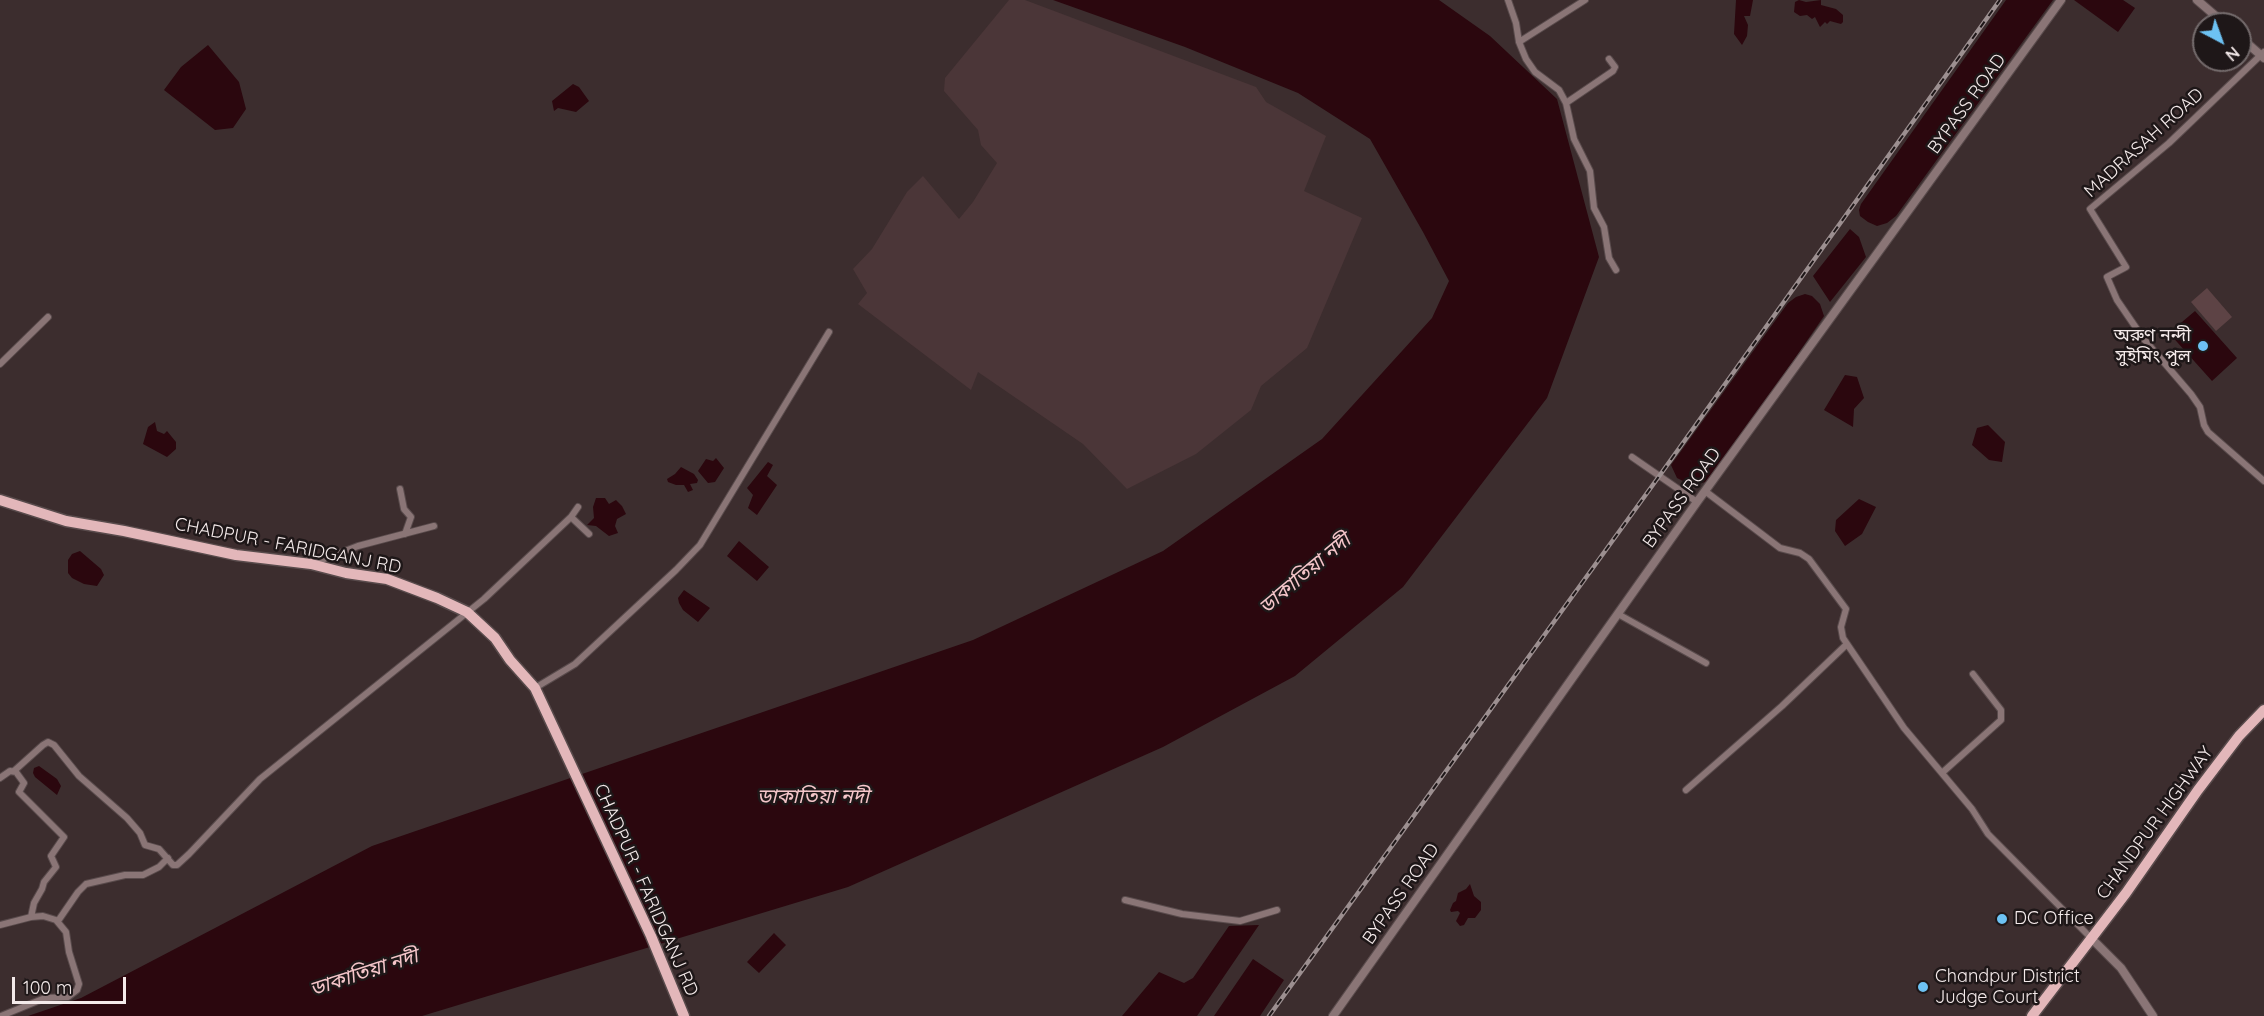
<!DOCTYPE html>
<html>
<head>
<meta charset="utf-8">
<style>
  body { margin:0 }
  #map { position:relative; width:2264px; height:1016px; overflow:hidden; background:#3c2d2e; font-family:Quicksand,sans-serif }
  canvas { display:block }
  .north { position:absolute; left:2192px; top:12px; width:60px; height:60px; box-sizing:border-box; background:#1e1718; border:2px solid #746b6c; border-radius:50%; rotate:139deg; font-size:16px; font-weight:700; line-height:24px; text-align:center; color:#f4eaea }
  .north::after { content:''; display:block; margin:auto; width:21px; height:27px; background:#6dc2f3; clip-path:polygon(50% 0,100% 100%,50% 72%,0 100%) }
  .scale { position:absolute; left:12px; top:977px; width:114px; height:27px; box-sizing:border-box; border:3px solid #f4eaea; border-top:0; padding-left:8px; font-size:18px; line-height:21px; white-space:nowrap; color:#f4eaea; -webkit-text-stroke:4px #1e1718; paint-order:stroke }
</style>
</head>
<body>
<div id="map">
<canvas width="2264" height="1016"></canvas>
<div class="north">N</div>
<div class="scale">100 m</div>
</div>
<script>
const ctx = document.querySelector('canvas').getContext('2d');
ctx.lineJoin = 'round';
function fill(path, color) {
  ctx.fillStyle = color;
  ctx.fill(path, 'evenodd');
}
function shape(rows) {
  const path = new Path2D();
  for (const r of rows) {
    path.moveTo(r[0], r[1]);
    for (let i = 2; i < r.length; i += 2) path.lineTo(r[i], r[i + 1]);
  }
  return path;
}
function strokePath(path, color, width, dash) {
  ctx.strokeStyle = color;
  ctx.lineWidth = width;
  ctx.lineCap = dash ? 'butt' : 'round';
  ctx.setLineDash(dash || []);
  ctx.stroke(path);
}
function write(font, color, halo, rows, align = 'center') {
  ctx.font = font + ' Quicksand,"Noto Sans Bengali",sans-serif';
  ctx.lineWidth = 5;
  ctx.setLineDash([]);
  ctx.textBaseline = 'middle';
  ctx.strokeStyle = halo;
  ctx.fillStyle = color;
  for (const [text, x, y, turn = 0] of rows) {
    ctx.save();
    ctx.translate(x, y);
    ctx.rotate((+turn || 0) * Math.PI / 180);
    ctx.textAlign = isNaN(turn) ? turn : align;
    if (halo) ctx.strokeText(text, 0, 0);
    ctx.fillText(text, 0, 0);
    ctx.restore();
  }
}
const built = shape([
  [1009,0,1025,0,1256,87,1266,102,1326,136,1304,191,1362,218,1307,348,1261,386,1251,410,1196,454,1127,489,1083,444,978,372,971,390,858,304,867,293,853,269,872,249,907,192,923,176,959,219,973,202,997,163,981,145,978,130,944,91,945,78]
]);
const green = shape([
  [2207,288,2232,317,2216,331,2191,302]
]);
const water = shape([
  [1053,0,1439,0,1490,36,1557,99,1599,257,1547,398,1403,587,1295,676,1163,747,848,887,422,1016,28,1016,81,998,372,846,973,640,1163,551,1322,439,1432,318,1449,281,1423,232,1370,139,1298,93,1185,47],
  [1736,0,1753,0,1750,16,1744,16,1748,25,1747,36,1742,45,1734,34],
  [1799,0,1806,2,1821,0,1821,5,1836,9,1843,15,1843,22,1841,24,1830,21,1827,24,1825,22,1820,27,1815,17,1812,19,1807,15,1800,16,1794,12,1795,2],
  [2006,0,2053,0,1896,216,1887,223,1877,226,1868,222,1860,216,1859,210,1861,204],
  [2074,0,2123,0,2135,8,2118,32],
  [208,45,239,82,246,109,233,128,215,130,164,90,181,67],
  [573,84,579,87,589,101,576,112,558,108,554,111,552,101],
  [1850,229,1859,237,1866,257,1830,302,1813,276],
  [1805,294,1812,296,1820,304,1824,316,1714,476,1705,482,1693,486,1677,478,1671,465,1788,303,1796,297],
  [2195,311,2237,358,2212,381,2169,333],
  [1845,375,1857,377,1864,398,1854,409,1853,427,1824,410],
  [155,422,157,431,164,434,167,431,176,442,176,449,167,457,143,444,148,427],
  [1988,425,2005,442,2002,462,1989,460,1972,445,1977,428],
  [716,458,724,468,715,482,708,483,698,471,706,459,713,461],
  [768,462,773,465,767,476,777,485,757,515,748,508,753,495,747,488],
  [681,467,694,474,698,480,697,483,690,484,693,490,688,492,684,485,676,485,668,482,667,479,675,474],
  [596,498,605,498,609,504,616,500,622,506,626,514,617,519,615,526,618,533,609,536,596,526,587,525,594,518,593,507],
  [1859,499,1876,507,1862,534,1845,546,1835,531,1836,520],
  [739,541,769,567,757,581,727,556],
  [80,551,101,569,104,575,97,586,84,584,72,578,68,573,68,560,72,554],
  [684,590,710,608,698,622,683,610,679,603,678,598],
  [39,766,57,779,61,786,57,795,35,777,33,773,34,768],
  [1470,884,1474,896,1481,902,1481,910,1475,918,1468,918,1464,925,1460,926,1456,921,1460,913,1458,911,1451,912,1450,910,1453,903,1456,901,1458,893,1466,889],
  [1259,925,1197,1016,1122,1016,1159,972,1184,983,1193,978,1229,926],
  [774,933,786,945,759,973,747,962],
  [1253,959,1284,980,1260,1016,1214,1016]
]);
const minor = shape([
  [1508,0,1516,23,1519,42,1526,59,1535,72,1559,90,1566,103,1574,139,1590,171,1594,208,1604,227,1609,258,1616,270],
  [1519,42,1585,0],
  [2264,52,2169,143,2090,209,2126,267,2107,277,2117,300,2143,338,2191,394,2200,407,2204,425,2208,432,2264,481],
  [1566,103,1613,71,1615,67,1609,59],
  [0,364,48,317],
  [1632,457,1697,502],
  [400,489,404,509,411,517,405,534],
  [1705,491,1780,548,1800,553,1809,559,1846,609,1841,627,1843,638,1904,728,1972,809,1988,834,2092,939],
  [571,517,589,534],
  [314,563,358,546,434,526],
  [1618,614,1706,663],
  [535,688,575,664,676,570,700,545,829,332],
  [14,771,43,745,48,742,54,745,79,776,127,818,140,833,145,845,159,849,173,865,177,865,189,854,260,779,484,599,571,517,578,507],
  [1943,772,2001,720,2001,710,1973,674],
  [0,778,10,771,16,772,24,783,19,792,64,837,51,856,56,867,44,882,42,889,34,903,31,917],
  [1686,790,1782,706,1847,644],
  [1125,900,1182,914,1240,921,1277,910],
  [58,921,78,892,86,884,125,875,143,875,159,867,168,858],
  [0,925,31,917,43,916,56,920,66,932,69,952,79,984,77,990,68,997,45,998,1,1016]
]);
const tertiary = shape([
  [2197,0,2225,24],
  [2240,37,2264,58],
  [2092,939,2121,968,2153,1016],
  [1333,1016,1697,502,2061,0]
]);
const primary = shape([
  [0,500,66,521,124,531,236,555,311,564,346,573,387,579,437,598,467,612,495,638,510,660,535,688,651,936,684,1016],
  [2032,1016,2126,893,2198,790,2239,736,2264,710]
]);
const rail = shape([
  [1269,1016,1660,475,2000,0]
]);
const markers = [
  [2203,346,6,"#6dc2f3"],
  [2002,919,6,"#6dc2f3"],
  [1923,987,6,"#6dc2f3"]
];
const streetNames = [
  ["BYPASS ROAD",1967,104,-54],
  ["MADRASAH ROAD",2144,143,-42],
  ["BYPASS ROAD",1682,498,-54],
  ["CHADPUR - FARIDGANJ RD",288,546,11],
  ["CHANDPUR HIGHWAY",2155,823,-54],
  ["CHADPUR - FARIDGANJ RD",646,890,66],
  ["BYPASS ROAD",1401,894,-55]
];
const poiNames = [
  ["অরুণ নন্দী",2191,336,"right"],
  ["সুইমিং পুল",2191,357,"right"],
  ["DC Office",2014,919],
  ["Chandpur District",1935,977],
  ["Judge Court",1935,998]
];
const waterNames = [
  ["ডাকাতিয়া নদী",1305,574,-40],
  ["ডাকাতিয়া নদী",813,797],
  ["ডাকাতিয়া নদী",364,973,-18]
];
fill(built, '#4b3638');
fill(green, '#5d4345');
fill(water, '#2b070e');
strokePath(minor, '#594b4c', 8);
strokePath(tertiary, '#594b4c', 10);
strokePath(primary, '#594b4c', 13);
strokePath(minor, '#8a7576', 6);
strokePath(tertiary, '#8a7576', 8);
strokePath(primary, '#e3b7ba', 10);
strokePath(rail, '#9c8f90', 4.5);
strokePath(rail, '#1e1718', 2, [7]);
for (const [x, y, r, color] of markers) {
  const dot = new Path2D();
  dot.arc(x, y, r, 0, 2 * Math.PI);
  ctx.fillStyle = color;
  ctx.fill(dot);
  strokePath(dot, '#1e1718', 2);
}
write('18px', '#f4eaea', '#1e1718', streetNames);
write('18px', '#f4eaea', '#1e1718', poiNames, 'left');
write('italic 20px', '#f5c6ca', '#1e1718', waterNames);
</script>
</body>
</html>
